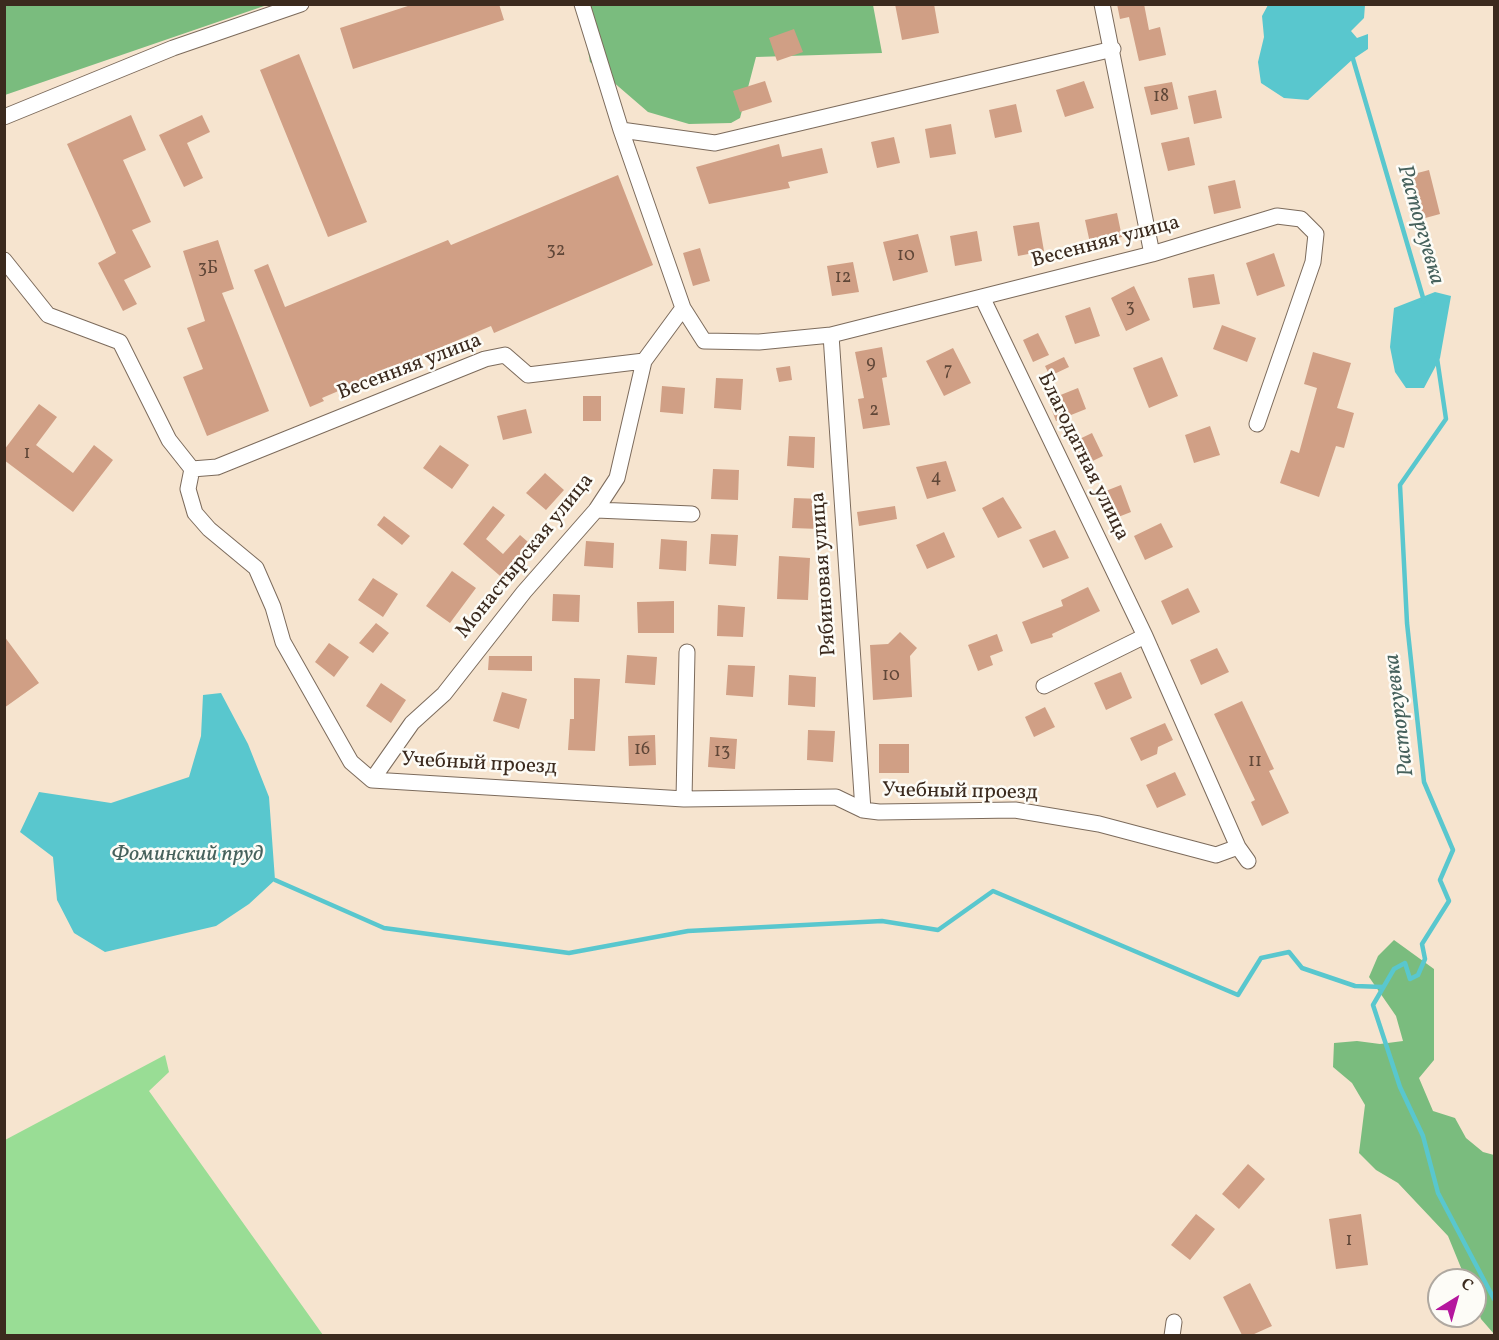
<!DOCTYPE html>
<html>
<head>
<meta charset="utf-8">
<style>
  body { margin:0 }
  #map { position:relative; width:1499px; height:1340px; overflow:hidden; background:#f6e4cf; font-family:Vollkorn,serif }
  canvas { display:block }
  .frame { position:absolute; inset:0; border:6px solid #3b2a1e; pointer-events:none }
  .north { position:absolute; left:1427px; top:1268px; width:60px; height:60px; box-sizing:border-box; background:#fdfcf7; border:2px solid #afa8a0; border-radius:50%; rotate:37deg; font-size:16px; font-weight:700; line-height:24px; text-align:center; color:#3b2a1e }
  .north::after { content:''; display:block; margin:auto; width:21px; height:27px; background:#b5179e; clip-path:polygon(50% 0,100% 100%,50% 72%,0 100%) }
</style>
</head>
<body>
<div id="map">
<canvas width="1499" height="1340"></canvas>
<div class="frame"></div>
<div class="north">С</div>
</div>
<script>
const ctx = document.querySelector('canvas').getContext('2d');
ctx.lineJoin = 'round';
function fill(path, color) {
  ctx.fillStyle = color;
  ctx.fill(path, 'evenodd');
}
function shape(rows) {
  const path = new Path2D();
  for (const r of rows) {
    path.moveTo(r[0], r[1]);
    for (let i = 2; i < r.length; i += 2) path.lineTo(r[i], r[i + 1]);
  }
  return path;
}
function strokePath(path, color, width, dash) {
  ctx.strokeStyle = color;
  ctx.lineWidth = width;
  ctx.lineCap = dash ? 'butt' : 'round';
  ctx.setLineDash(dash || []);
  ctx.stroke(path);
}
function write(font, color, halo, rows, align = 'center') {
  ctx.font = font + ' Vollkorn,serif';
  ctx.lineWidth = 5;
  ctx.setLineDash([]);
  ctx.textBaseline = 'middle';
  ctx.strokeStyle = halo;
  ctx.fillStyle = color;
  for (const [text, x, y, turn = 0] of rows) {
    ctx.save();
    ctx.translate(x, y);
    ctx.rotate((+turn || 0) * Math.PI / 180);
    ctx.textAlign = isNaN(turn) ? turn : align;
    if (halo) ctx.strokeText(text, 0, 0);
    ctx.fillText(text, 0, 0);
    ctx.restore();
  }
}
const green = shape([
  [165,1055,169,1072,149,1091,323,1335,5,1335,5,1140]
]);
const forest = shape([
  [5,4,267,4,267,5,5,95],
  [580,5,873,5,882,53,756,57,740,118,731,123,689,124,648,112,590,62],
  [1394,940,1434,969,1434,1060,1419,1078,1433,1111,1455,1118,1466,1138,1483,1152,1494,1155,1494,1334,1481,1319,1475,1303,1475,1280,1466,1280,1448,1236,1398,1183,1376,1170,1359,1153,1365,1105,1352,1083,1333,1067,1334,1043,1357,1041,1380,1044,1403,1041,1396,1016,1369,977,1378,956]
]);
const water = shape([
  [1268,5,1365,5,1364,18,1351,31,1357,38,1368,34,1368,49,1353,59,1308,100,1284,98,1261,83,1258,62,1264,37,1262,16],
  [1435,292,1451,296,1440,358,1424,388,1406,388,1395,372,1390,347,1394,308],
  [221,693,248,744,269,797,275,880,249,904,216,926,105,952,74,933,57,900,53,857,20,832,39,792,111,803,189,777,201,736,203,695]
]);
const stream = shape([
  [1353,59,1424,301],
  [1437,358,1446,419,1400,485,1407,623,1424,782,1453,850,1440,880,1449,901,1422,944,1425,959,1418,975,1410,979,1405,963,1394,969,1373,1005,1400,1087,1423,1136,1438,1193,1494,1299],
  [275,880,384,928,569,953,688,931,882,921,938,930,993,891,1238,995,1261,958,1289,952,1302,968,1355,986,1383,987]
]);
const building = shape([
  [414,4,499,4,504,20,353,69,340,28],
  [895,4,934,4,939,33,902,40],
  [1117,4,1144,4,1149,30,1160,27,1166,55,1139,61,1129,17,1120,19],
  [794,29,803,52,777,61,769,38],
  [299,54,367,222,328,237,260,70],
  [765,81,772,102,740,112,733,91],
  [1084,81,1094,108,1065,117,1056,90],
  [1172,82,1178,109,1151,115,1144,87],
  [1216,90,1222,118,1194,124,1188,96],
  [1016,104,1022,132,995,138,989,110],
  [131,115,146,150,123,160,151,222,132,230,151,267,124,280,137,304,123,311,98,263,116,253,67,144],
  [202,115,210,132,187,143,203,178,184,187,159,135],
  [951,124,956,154,930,158,925,129],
  [894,137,900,163,877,168,871,142],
  [1189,137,1195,165,1168,171,1161,143],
  [779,144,782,157,822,148,828,173,788,182,790,188,709,204,696,167],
  [1429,170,1440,214,1418,220,1406,176],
  [618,175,653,265,494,333,491,326,322,398,324,401,310,407,254,270,268,264,285,307,448,240,451,245],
  [1235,180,1241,208,1214,214,1208,186],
  [1117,213,1122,237,1090,243,1085,220],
  [1039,222,1044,251,1018,256,1013,226],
  [977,231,982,261,955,266,950,236],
  [918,234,928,272,893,281,883,242],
  [218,240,234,289,222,293,269,411,207,436,183,377,203,369,187,328,205,321,183,251],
  [700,248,710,281,693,286,683,253],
  [1274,253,1285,286,1257,296,1246,263],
  [853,262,859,292,832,296,827,266],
  [1214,274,1220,304,1193,308,1188,278],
  [1134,286,1150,320,1126,331,1111,298],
  [1090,307,1100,336,1075,344,1065,316],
  [1222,325,1256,338,1247,362,1213,349],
  [1038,333,1049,355,1033,362,1023,340],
  [882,347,887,377,882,378,890,425,863,429,858,399,864,398,855,352],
  [953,348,971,383,944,396,926,361],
  [1313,352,1351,363,1337,408,1354,413,1344,448,1336,446,1319,497,1280,483,1291,450,1299,453,1317,388,1304,384],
  [1064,357,1069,367,1050,376,1045,366],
  [1162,357,1178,396,1149,408,1133,368],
  [790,366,792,380,779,382,776,368],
  [716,378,743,379,741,410,714,408],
  [662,386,685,388,683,414,660,412],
  [1078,388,1086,409,1056,421,1048,400],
  [583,396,601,396,601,421,583,421],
  [39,404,57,417,36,445,73,473,94,445,113,460,73,512,4,460,4,450],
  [526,409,532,433,503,440,497,416],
  [1210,426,1220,455,1194,463,1185,435],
  [1092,433,1103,456,1080,467,1069,444],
  [789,436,815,437,814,468,787,466],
  [440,445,469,465,452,489,423,468],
  [946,461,956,491,927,499,916,467],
  [713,469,739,470,738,500,711,499],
  [545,473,564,490,546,510,526,493],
  [1121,485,1131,512,1108,521,1098,494],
  [1003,497,1022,528,998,538,982,508],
  [794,498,821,499,819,529,792,528],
  [493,506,505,515,486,539,503,554,520,535,535,548,506,581,463,544],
  [895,506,897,519,859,526,857,512],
  [384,516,410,536,402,545,377,525],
  [1161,523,1173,547,1145,560,1134,536],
  [1055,530,1069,558,1043,568,1029,540],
  [944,532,955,557,927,569,916,545],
  [711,534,738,535,736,566,709,564],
  [661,539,687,541,686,571,659,569],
  [586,541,614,543,613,568,584,566],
  [779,556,810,558,808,600,777,599],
  [452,571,476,588,450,623,426,606],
  [373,578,398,594,383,617,358,600],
  [1088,587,1100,611,1052,634,1053,637,1031,644,1022,622,1063,606,1061,600],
  [1188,588,1200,612,1172,625,1161,601],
  [553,594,580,595,579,622,552,621],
  [674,601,674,633,638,633,637,602],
  [718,605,745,607,743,637,717,636],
  [376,623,389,633,373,653,359,643],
  [900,632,917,648,910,656,912,697,873,700,870,645,888,644],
  [997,634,1003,651,990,656,993,665,978,671,968,645],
  [4,636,39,683,4,708],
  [329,643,349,657,334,677,315,662],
  [1217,648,1229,672,1201,685,1190,660],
  [627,655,657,657,655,685,625,683],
  [489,656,532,656,532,671,488,670],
  [728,665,755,666,753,697,726,695],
  [1121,672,1132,698,1106,710,1094,683],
  [789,675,816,677,815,707,788,705],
  [574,678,600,679,595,751,568,750,570,719,574,719],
  [381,683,406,700,391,723,366,706],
  [502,692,527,699,519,729,493,721],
  [1242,701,1274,769,1269,771,1289,813,1262,826,1251,802,1255,800,1214,714],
  [1045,707,1055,727,1034,737,1025,717],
  [1165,723,1173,740,1158,747,1157,754,1141,761,1130,738],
  [808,730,835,731,833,762,807,760],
  [655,735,656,765,629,766,628,736],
  [710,737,737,739,735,769,708,767],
  [879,744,909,744,909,773,879,773],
  [1175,772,1186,795,1157,808,1146,785],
  [1248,1164,1265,1179,1239,1209,1222,1194],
  [1196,1214,1215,1229,1190,1260,1171,1245],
  [1361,1214,1368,1265,1336,1269,1329,1219],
  [1250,1283,1272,1326,1252,1335,1242,1335,1223,1297]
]);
const street = shape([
  [582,4,621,130,683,308,704,341,759,342,831,335,1152,254,1277,216,1301,219,1316,234,1313,262,1257,424],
  [1102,4,1152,254],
  [4,117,173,48,301,4],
  [621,130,715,143,1113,49],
  [4,260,48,315,120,342,169,440,192,469,188,489,195,513,209,529,256,568,273,607,283,642,351,762,372,780,684,799,836,797,863,810,879,812,1015,810,1099,824,1216,855,1238,847],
  [982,297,1145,636,1238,847,1248,861],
  [831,335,863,810],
  [192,469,217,467,485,359,505,355,528,375,644,361],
  [596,510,692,514],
  [1044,686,1145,636],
  [372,780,412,723,444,694,524,592,596,510,617,478,644,361,683,308],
  [684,799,687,652],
  [1172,1336,1174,1322]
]);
const numberNames = [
  ["18",1161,98],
  ["32",556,252],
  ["10",906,257],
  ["3Б",208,270],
  ["12",843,279],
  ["3",1130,309],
  ["9",871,365],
  ["7",948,372],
  ["2",874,412],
  ["1",27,455],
  ["4",936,479],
  ["10",891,677],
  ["16",642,751],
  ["13",722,753],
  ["11",1255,763],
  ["1",1349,1242]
];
const streetNames = [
  ["Весенняя улица",1106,243,-15],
  ["Весенняя улица",410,368,-21],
  ["Благодатная улица",1082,457,64],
  ["Монастырская улица",526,557,-51],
  ["Рябиновая улица",825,574,-94],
  ["Учебный проезд",479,765,3],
  ["Учебный проезд",960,793,1]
];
const waterNames = [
  ["Расторгуевка",1419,225,74],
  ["Расторгуевка",1401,715,-97],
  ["Фоминский пруд",187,856]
];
fill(green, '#99dd95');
fill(forest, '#7abc7e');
fill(water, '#59c7ce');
strokePath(stream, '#59c7ce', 4.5);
fill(building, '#d09f85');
strokePath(street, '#7c6b5c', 17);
strokePath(street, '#fff', 15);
write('18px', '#604738', null, numberNames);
write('21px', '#3b2a1e', '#fdfcf7', streetNames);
write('italic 22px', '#46615c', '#fdfcf7', waterNames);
</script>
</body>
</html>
